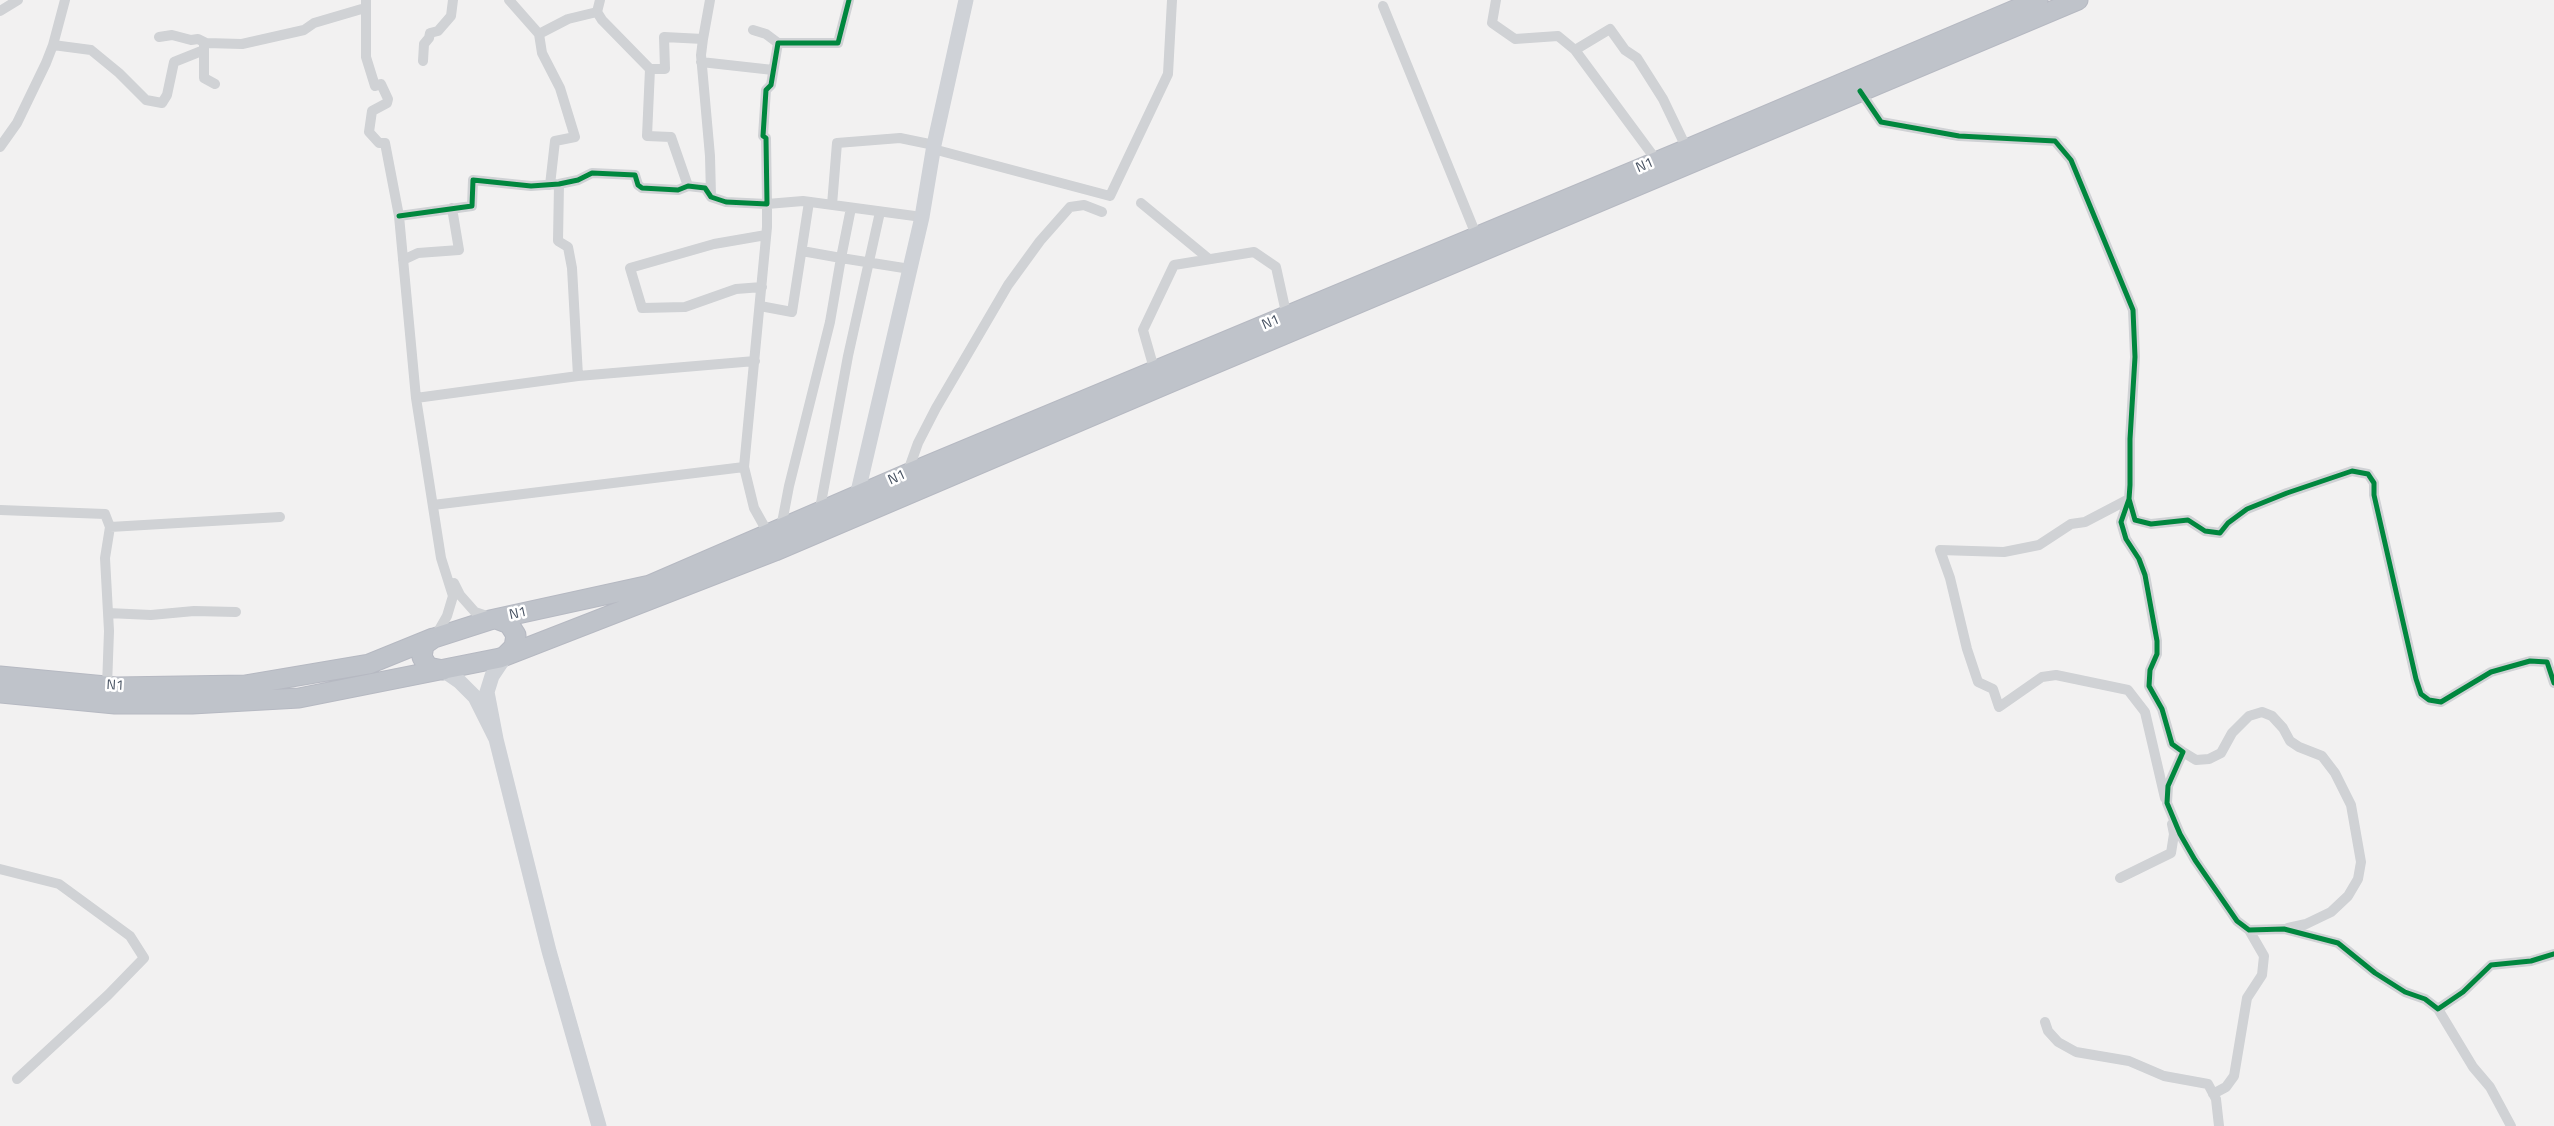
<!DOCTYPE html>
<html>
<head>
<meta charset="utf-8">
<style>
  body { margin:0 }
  canvas { display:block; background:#f2f1f1 }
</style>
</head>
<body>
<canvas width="2554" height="1126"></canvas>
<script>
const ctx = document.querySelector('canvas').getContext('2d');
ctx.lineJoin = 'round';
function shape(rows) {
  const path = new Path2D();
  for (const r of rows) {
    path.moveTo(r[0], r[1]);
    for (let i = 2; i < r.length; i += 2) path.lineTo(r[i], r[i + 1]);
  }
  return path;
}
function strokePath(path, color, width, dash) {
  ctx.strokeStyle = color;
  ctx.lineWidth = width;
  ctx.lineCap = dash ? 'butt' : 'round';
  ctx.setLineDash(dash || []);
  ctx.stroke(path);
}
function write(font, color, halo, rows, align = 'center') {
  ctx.font = font + ' "Titillium Web",sans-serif';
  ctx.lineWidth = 5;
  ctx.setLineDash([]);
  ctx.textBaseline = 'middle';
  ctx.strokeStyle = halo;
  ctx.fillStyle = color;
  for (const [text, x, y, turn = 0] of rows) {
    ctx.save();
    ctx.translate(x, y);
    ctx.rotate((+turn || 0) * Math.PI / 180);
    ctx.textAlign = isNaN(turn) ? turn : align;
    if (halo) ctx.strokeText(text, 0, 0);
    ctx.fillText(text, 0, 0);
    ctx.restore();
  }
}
const street = shape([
  [366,0,366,57,375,86,381,84,388,99,387,103,372,111,369,132,379,143,385,143,399,216,416,398,441,558,453,596,447,616,435,637],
  [509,0,539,34],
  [600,0,597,12,602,20,650,69,665,69,664,37,703,39,701,55,710,156,711,196],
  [1496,0,1492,23,1515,39,1558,36,1575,50,1657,161],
  [1383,6,1477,237],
  [0,11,18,0],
  [753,30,766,34,778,43],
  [159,37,172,35,191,40,198,39,206,43,242,44,304,30,314,23,365,8],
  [703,39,710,0],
  [53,45,91,50,119,73,146,100,162,103,167,95,174,62,204,50],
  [204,45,204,78,215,84],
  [1575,50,1610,29,1625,50,1637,58,1663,99,1687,149],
  [423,61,424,44,429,38,430,33,438,31,451,16,453,0],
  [701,62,773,70],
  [650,69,647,136,671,137,688,186],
  [1860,91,1881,122,1959,136,2055,141,2071,160,2133,310,2135,357,2130,439,2130,485,2129,499,2121,522,2126,539,2139,559,2145,575,2157,641,2157,654,2150,670,2149,686,2162,709,2172,744,2183,752,2168,786,2167,803,2180,834,2195,860,2237,921,2249,930,2284,929,2338,943,2375,973,2405,992,2425,999,2438,1009,2463,992,2491,965,2531,961,2554,954],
  [0,147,17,123,46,63,53,45,65,0],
  [933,149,1110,196,1168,74,1172,0],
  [559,184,558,241,568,247,572,268,578,376],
  [550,185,555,141,575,137,560,88,542,53,539,34,568,19,597,12],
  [1141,203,1209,259],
  [832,205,837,143,900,138,934,145],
  [399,216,472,206,473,180,531,186,559,184,578,180,592,173,635,175,638,185,642,188,678,190,688,186,705,188,711,197,726,202,767,204,766,138,763,136,766,90,771,85,778,43,838,43,849,0],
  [802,251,841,258,851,208],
  [403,260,418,253,459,250,452,208],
  [762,287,736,289,685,307,642,308,630,268,714,244,766,235],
  [760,306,792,312,809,202],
  [1155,372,1143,330,1174,265,1254,252,1276,267,1287,317],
  [416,398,578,376,755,361],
  [907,474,918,443,936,408,1008,285,1040,241,1070,207,1084,205,1102,212],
  [2129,499,2085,522,2071,524,2039,545,2004,552,1940,550,1950,578,1967,649,1978,682,1993,689,1999,707,2042,677,2056,675,2128,690,2145,712,2165,798],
  [2129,499,2135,520,2151,524,2188,520,2205,531,2220,533,2228,523,2247,509,2287,493,2352,471,2368,474,2374,483,2374,495,2416,679,2421,694,2429,700,2441,702,2491,672,2530,661,2547,662,2554,683],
  [433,505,744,467],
  [0,510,105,514,110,527,280,517],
  [819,514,848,356,880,212],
  [781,528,789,486,830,322,841,258,910,269],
  [768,533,754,508,744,467,767,227,767,204,803,201,922,217],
  [454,583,460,595,475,612,490,617],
  [108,613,151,615,194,611,236,612],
  [107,686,109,631,105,558,110,527],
  [2183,752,2196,760,2209,759,2221,753,2232,733,2249,716,2262,712,2272,716,2283,728,2290,741,2299,747,2322,756,2335,773,2351,805,2361,862,2358,879,2348,896,2331,912,2306,924,2288,928],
  [0,869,59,884,130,936,144,958,108,995,17,1079],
  [2120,878,2171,853,2174,834,2172,824],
  [2438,1009,2473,1067,2490,1087,2511,1126],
  [2045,1022,2048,1031,2058,1042,2076,1052,2129,1061,2164,1076,2208,1084,2216,1099,2219,1126],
  [2213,1094,2226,1087,2234,1076,2247,998,2262,975,2264,956,2249,930]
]);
const secondary = shape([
  [857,496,922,217,934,145,966,0],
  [443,670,459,681,475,697,496,739,487,692,492,676,506,655],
  [496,739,549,951,599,1126]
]);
const highway = shape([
  [496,619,509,624,516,635,514,647,506,655],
  [443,670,428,667,422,657,424,645,434,638,490,620,650,585,907,474,1687,149,2038,0],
  [0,676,116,687,245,685,369,664,433,638],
  [0,693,115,704,192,704,299,698,500,658,775,551,1169,383,2078,0]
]);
const cycleway = shape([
  [1860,91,1881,122,1959,136,2055,141,2071,160,2133,310,2135,357,2130,439,2130,485,2129,499,2121,522,2126,539,2139,559,2145,575,2157,641,2157,654,2150,670,2149,686,2162,709,2172,744,2183,752,2168,786,2167,803,2180,834,2195,860,2237,921,2249,930,2284,929,2338,943,2375,973,2405,992,2425,999,2438,1009,2463,992,2491,965,2531,961,2554,954],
  [399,216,472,206,473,180,531,186,559,184,578,180,592,173,635,175,638,185,642,188,678,190,688,186,705,188,711,197,726,202,767,204,766,138,763,136,766,90,771,85,778,43,838,43,849,0],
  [2129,499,2135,520,2151,524,2188,520,2205,531,2220,533,2228,523,2247,509,2287,493,2352,471,2368,474,2374,483,2374,495,2416,679,2421,694,2429,700,2441,702,2491,672,2530,661,2547,662,2554,683]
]);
const streetNames = [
  ["N1",1645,166,-23],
  ["N1",1271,323,-23],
  ["N1",897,478,-24],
  ["N1",518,614,-12],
  ["N1",115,686,3]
];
strokePath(highway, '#b6b9c2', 21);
strokePath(street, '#d0d2d5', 10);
strokePath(secondary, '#cfd2d7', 15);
strokePath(highway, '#bfc3ca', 19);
strokePath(cycleway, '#00873e', 5);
write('14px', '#465161', '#fff', streetNames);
</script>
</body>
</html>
